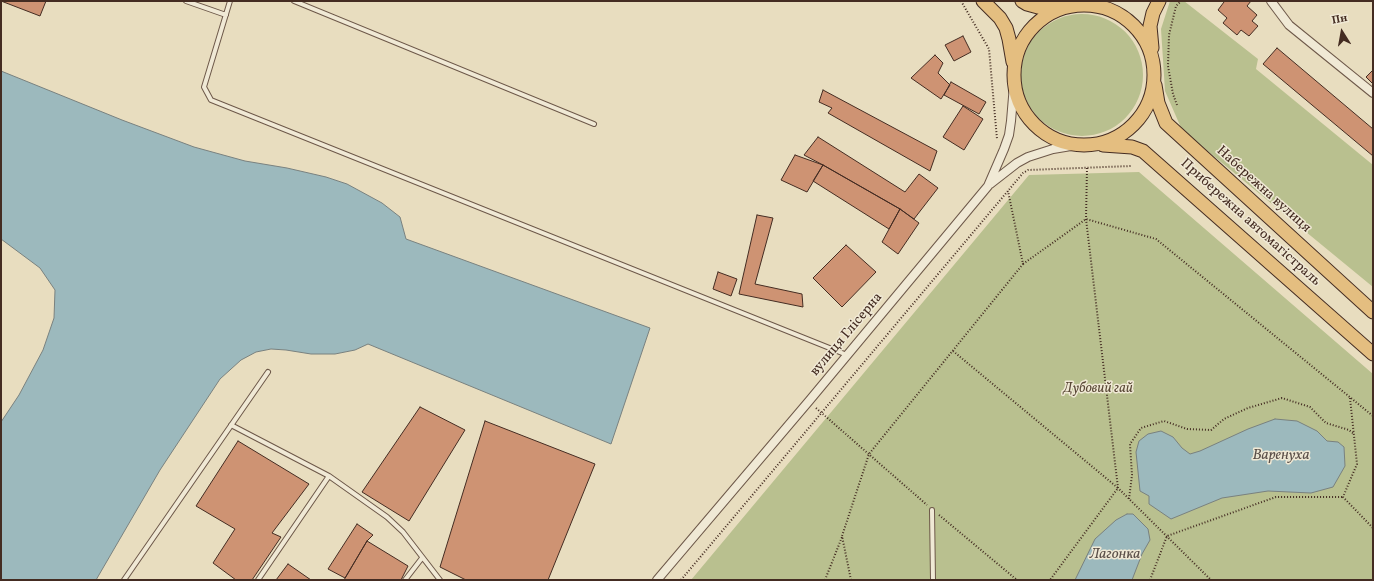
<!DOCTYPE html>
<html>
<head>
<meta charset="utf-8">
<style>
  body { margin:0 }
  #map { position:relative; width:1374px; height:581px; overflow:hidden; background:#e8ddbf; font-family:Vollkorn,serif }
  canvas { display:block }
  .frame { position:absolute; inset:0; border:2px solid #442c22; pointer-events:none }
  .north { position:absolute; left:1322px; top:12px; width:40px; height:40px; -webkit-text-stroke:3px #f0e9d5; paint-order:stroke; rotate:349deg; font-size:11px; font-weight:700; line-height:16px; text-align:center; color:#442c22 }
  .north::after { content:''; display:block; margin:auto; width:14px; height:18px; background:#442c22; clip-path:polygon(50% 0,100% 100%,50% 72%,0 100%) }
</style>
</head>
<body>
<div id="map">
<canvas width="1374" height="581"></canvas>
<div class="frame"></div>
<div class="north">Пн</div>
</div>
<script>
const ctx = document.querySelector('canvas').getContext('2d');
ctx.lineJoin = 'round';
function fill(path, color) {
  ctx.fillStyle = color;
  ctx.fill(path, 'evenodd');
}
function shape(rows) {
  const path = new Path2D();
  for (const r of rows) {
    if (r.length === 3) {
      path.moveTo(r[0] + r[2], r[1]);
      path.arc(r[0], r[1], r[2], 0, 2 * Math.PI);
      continue;
    }
    path.moveTo(r[0], r[1]);
    for (let i = 2; i < r.length; i += 2) path.lineTo(r[i], r[i + 1]);
  }
  return path;
}
function strokePath(path, color, width, dash) {
  ctx.strokeStyle = color;
  ctx.lineWidth = width;
  ctx.lineCap = dash ? 'butt' : 'round';
  ctx.setLineDash(dash || []);
  ctx.stroke(path);
}
function write(font, color, halo, rows, align = 'center') {
  ctx.font = font + ' Vollkorn,serif';
  ctx.lineWidth = 3;
  ctx.setLineDash([]);
  ctx.textBaseline = 'middle';
  ctx.strokeStyle = halo;
  ctx.fillStyle = color;
  for (const [text, x, y, turn = 0] of rows) {
    ctx.save();
    ctx.translate(x, y);
    ctx.rotate((+turn || 0) * Math.PI / 180);
    ctx.textAlign = isNaN(turn) ? turn : align;
    if (halo) ctx.strokeText(text, 0, 0);
    ctx.fillText(text, 0, 0);
    ctx.restore();
  }
}
const green = shape([
  [1170,1,1184,1,1258,59,1256,69,1373,165,1373,287,1182,130,1165,91,1161,29],
  [1082,75,61],
  [1139,172,1373,374,1373,580,691,580,1029,175]
]);
const water = shape([
  [1,71,122,120,194,147,245,161,287,168,326,177,347,184,382,203,400,217,406,239,650,328,611,444,368,344,355,350,335,354,311,354,286,350,271,349,256,352,241,360,220,379,160,470,96,580,1,580,1,422,19,395,43,350,54,318,55,290,40,268,1,239,1,71],
  [1275,419,1297,421,1317,431,1327,441,1338,442,1344,447,1345,466,1333,487,1311,493,1268,491,1222,498,1171,519,1149,504,1149,496,1140,491,1136,452,1139,441,1148,434,1161,431,1173,437,1182,448,1190,454,1200,451,1248,429,1275,419],
  [1127,514,1133,514,1148,529,1150,540,1142,554,1132,580,1075,580,1095,539,1116,520,1127,514]
]);
const building = shape([
  [1,1,46,1,40,16,1,1],
  [1223,1,1251,1,1247,6,1257,15,1252,21,1258,26,1249,36,1241,30,1237,35,1223,23,1227,18,1218,10,1224,2,1223,1],
  [963,36,971,52,954,61,945,45,963,36],
  [1277,48,1373,129,1373,156,1263,64,1277,48],
  [935,55,943,63,938,73,950,85,941,99,911,78,935,55],
  [1373,70,1373,84,1366,77,1373,70],
  [951,82,986,102,979,114,944,95,951,82],
  [823,90,937,151,930,171,828,113,832,108,819,102,823,90],
  [963,106,983,119,964,150,943,137,963,106],
  [818,137,905,192,919,174,938,188,914,219,900,209,823,165,804,155,818,137],
  [795,155,823,165,807,192,781,180,795,155],
  [823,165,900,209,889,229,813,181,823,165],
  [900,209,919,223,898,254,882,242,900,209],
  [757,215,773,218,755,284,802,294,803,307,739,294,757,215],
  [846,245,876,272,842,307,813,278,846,245],
  [718,272,737,279,731,296,713,289,718,272],
  [420,407,465,430,409,521,362,492,420,407],
  [485,421,595,464,548,580,466,580,440,567,485,421],
  [238,441,309,484,272,533,281,537,252,580,236,580,213,563,235,529,196,506,238,441],
  [357,524,373,535,367,541,345,578,328,569,357,524],
  [367,541,408,566,401,580,344,580,367,541],
  [288,564,311,580,276,580,288,564]
]);
const path = shape([
  [961,1,989,49,997,139],
  [1177,105,1173,94,1168,66,1169,35,1176,6,1181,1],
  [1087,168,1086,219,1118,488,1211,580],
  [1023,264,1086,219,1156,239,1373,416],
  [953,351,1118,488,1050,580],
  [1350,398,1357,464,1343,497,1373,528],
  [816,408,927,505],
  [1129,499,1132,475,1130,444,1141,428,1164,421,1187,429,1211,430,1224,419,1248,408,1282,398,1310,407,1326,423,1349,430,1354,434],
  [939,515,1017,580],
  [681,580,1023,173,1028,170,1131,166],
  [825,580,842,537],
  [851,580,842,536,869,454,1023,264,1008,191],
  [1150,580,1167,536,1276,497,1343,497]
]);
const service = shape([
  [186,1,226,15],
  [230,1,204,87,211,100,847,355],
  [294,1,594,124],
  [231,425,329,476,387,517,403,532,440,580],
  [932,510,933,580],
  [124,580,268,372],
  [258,580,329,476],
  [405,580,422,558]
]);
const minor = shape([
  [1271,1,1289,25,1373,93],
  [990,184,1017,163,1028,157,1053,149,1077,145],
  [657,580,809,401,988,186,1004,149,1009,135,1011,121,1014,85]
]);
const primary = shape([
  [983,1,1000,18,1006,28,1009,39,1013,62],
  [1022,1,1027,4,1038,7,1059,7],
  [1084,75,70],
  [1152,48,1150,26,1153,13,1159,1],
  [1155,85,1158,103,1166,123,1373,312],
  [1103,145,1132,147,1143,151,1373,354]
]);
const streetNames = [
  ["Набережна вулиця",1263,190,42],
  ["Прибережна автомагістраль",1250,223,42],
  ["вулиця Глісерна",847,335,-50]
];
const parkNames = [
  ["Дубовий гай",1098,389]
];
const waterNames = [
  ["Варенуха",1281,456],
  ["Лагонка",1115,555]
];
fill(green, '#b9c08f');
fill(water, '#9cb9bd');
strokePath(water, '#79817f', 1);
fill(building, '#ce9373');
strokePath(building, '#442c22', 1);
strokePath(service, '#6d5849', 6);
strokePath(minor, '#6d5849', 10);
strokePath(primary, '#442c22', 15);
strokePath(path, '#442c22', 2, [1, 2]);
strokePath(service, '#f0e9d5', 4);
strokePath(minor, '#f0e9d5', 8);
strokePath(primary, '#e4be80', 13);
write('14px', '#442c22', '#f0e9d5', streetNames);
write('italic 14px', '#5b4a38', '#f0e9d5', parkNames);
write('italic 15px', '#5a4f49', '#f0e9d5', waterNames);
</script>
</body>
</html>
